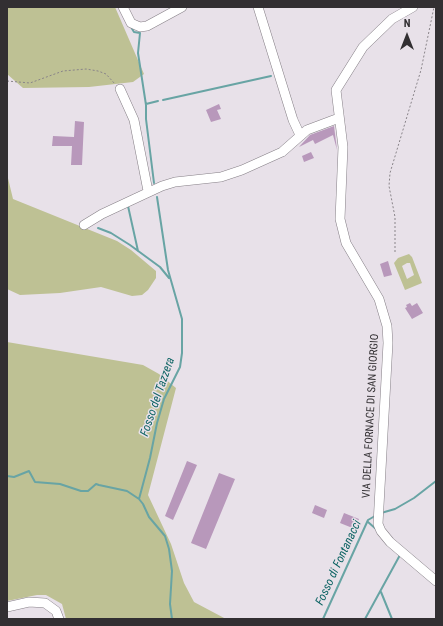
<!DOCTYPE html>
<html>
<head>
<meta charset="utf-8">
<style>
  body { margin:0 }
  #map { position:relative; width:443px; height:626px; overflow:hidden; background:#e8e1e9; font-family:"Roboto Condensed",sans-serif }
  canvas { display:block }
  .frame { position:absolute; inset:0; border:8px solid #322f32; pointer-events:none }
  .north { position:absolute; left:387px; top:16px; width:40px; height:40px; -webkit-text-stroke:3px #e8e1e9; paint-order:stroke; rotate:0deg; font-size:11px; font-weight:700; line-height:16px; text-align:center; color:#322f32 }
  .north::after { content:''; display:block; margin:auto; width:14px; height:18px; background:#322f32; clip-path:polygon(50% 0,100% 100%,50% 72%,0 100%) }
</style>
</head>
<body>
<div id="map">
<canvas width="443" height="626"></canvas>
<div class="frame"></div>
<div class="north">N</div>
</div>
<script>
const ctx = document.querySelector('canvas').getContext('2d');
ctx.lineJoin = 'round';
function fill(path, color) {
  ctx.fillStyle = color;
  ctx.fill(path, 'evenodd');
}
function shape(rows) {
  const path = new Path2D();
  for (const r of rows) {
    path.moveTo(r[0], r[1]);
    for (let i = 2; i < r.length; i += 2) path.lineTo(r[i], r[i + 1]);
  }
  return path;
}
function strokePath(path, color, width, dash) {
  ctx.strokeStyle = color;
  ctx.lineWidth = width;
  ctx.lineCap = dash ? 'butt' : 'round';
  ctx.setLineDash(dash || []);
  ctx.stroke(path);
}
function write(font, color, halo, rows, align = 'center') {
  ctx.font = font + ' "Roboto Condensed",sans-serif';
  ctx.lineWidth = 3;
  ctx.setLineDash([]);
  ctx.textBaseline = 'middle';
  ctx.strokeStyle = halo;
  ctx.fillStyle = color;
  for (const [text, x, y, turn = 0] of rows) {
    ctx.save();
    ctx.translate(x, y);
    ctx.rotate((+turn || 0) * Math.PI / 180);
    ctx.textAlign = isNaN(turn) ? turn : align;
    if (halo) ctx.strokeText(text, 0, 0);
    ctx.fillText(text, 0, 0);
    ctx.restore();
  }
}
const green = shape([
  [7,7,115,7,144,74,133,82,89,87,23,88,7,74],
  [7,174,13,199,117,241,131,250,150,266,156,271,156,278,148,290,142,295,132,296,101,287,60,293,20,295,7,289],
  [409,254,412,257,422,283,405,290,394,263,398,258],
  [407,263,410,263,414,275,407,279,402,266],
  [7,342,143,365,159,374,176,388,148,495,171,544,184,583,194,602,226,619,66,619,62,604,46,595,37,595,7,601]
]);
const stream = shape([
  [131,27,134,32,140,33,138,53,146,105,146,119,154,183],
  [163,100,271,76],
  [146,104,158,101],
  [128,206,138,251],
  [98,228,111,233,130,245,160,267,169,278],
  [7,476,14,477,29,471,35,482,60,484,81,491,88,491,96,484,99,485,127,491,139,499,143,504,149,517,165,536,169,549,172,571,170,604,172,619],
  [139,499,150,458,157,423,164,399,180,367,182,353,182,319,168,270,157,197],
  [381,513,395,509,414,498,436,481],
  [368,522,376,529],
  [381,592,392,619],
  [323,619,368,520,375,516],
  [365,619,400,555]
]);
const building = shape([
  [219,104,221,109,217,110,221,119,211,122,206,110],
  [75,121,84,122,82,165,71,165,72,146,52,146,53,136,74,137],
  [334,126,337,150,333,135,315,144,313,140,299,147,310,135],
  [311,152,314,158,304,162,302,156],
  [388,261,392,275,384,277,380,264],
  [410,303,412,306,417,303,423,313,412,319,405,308,407,307,406,305],
  [187,461,197,465,173,520,165,516],
  [219,473,235,479,206,549,191,543],
  [315,505,327,510,324,518,312,513],
  [344,513,359,519,355,529,340,523]
]);
const path = shape([
  [7,81,30,83,63,71,86,69,98,71,106,74,115,84],
  [395,252,395,217,389,186,390,173,421,70,434,7]
]);
const minor = shape([
  [123,7,131,23,140,27,147,26,182,7],
  [258,7,293,120,300,135],
  [413,7,392,19,363,47,336,90,343,147,340,219,346,243,379,299,387,326,388,343,378,524,381,531,390,542,436,581],
  [120,89,134,120,148,191],
  [84,225,102,214,162,186,175,182,221,177,242,170,282,152,307,130,339,118],
  [7,607,29,602,45,603,56,611,59,619]
]);
const streetNames = [
  ["VIA DELLA FORNACE DI SAN GIORGIO",371,416,-87]
];
const waterNames = [
  ["Fosso del Tazzera",158,397,-71],
  ["Fosso di Fontanacci",339,563,-65]
];
fill(green, '#bec194');
strokePath(stream, '#68a4a4', 2);
fill(building, '#b898bb');
strokePath(minor, '#857f86', 10);
strokePath(path, '#898489', 1, [2, 2]);
strokePath(minor, '#fff', 9);
write('11px', '#322f32', '#e8e1e9', streetNames);
write('italic 12px', '#0e6464', '#e8e1e9', waterNames);
</script>
</body>
</html>
